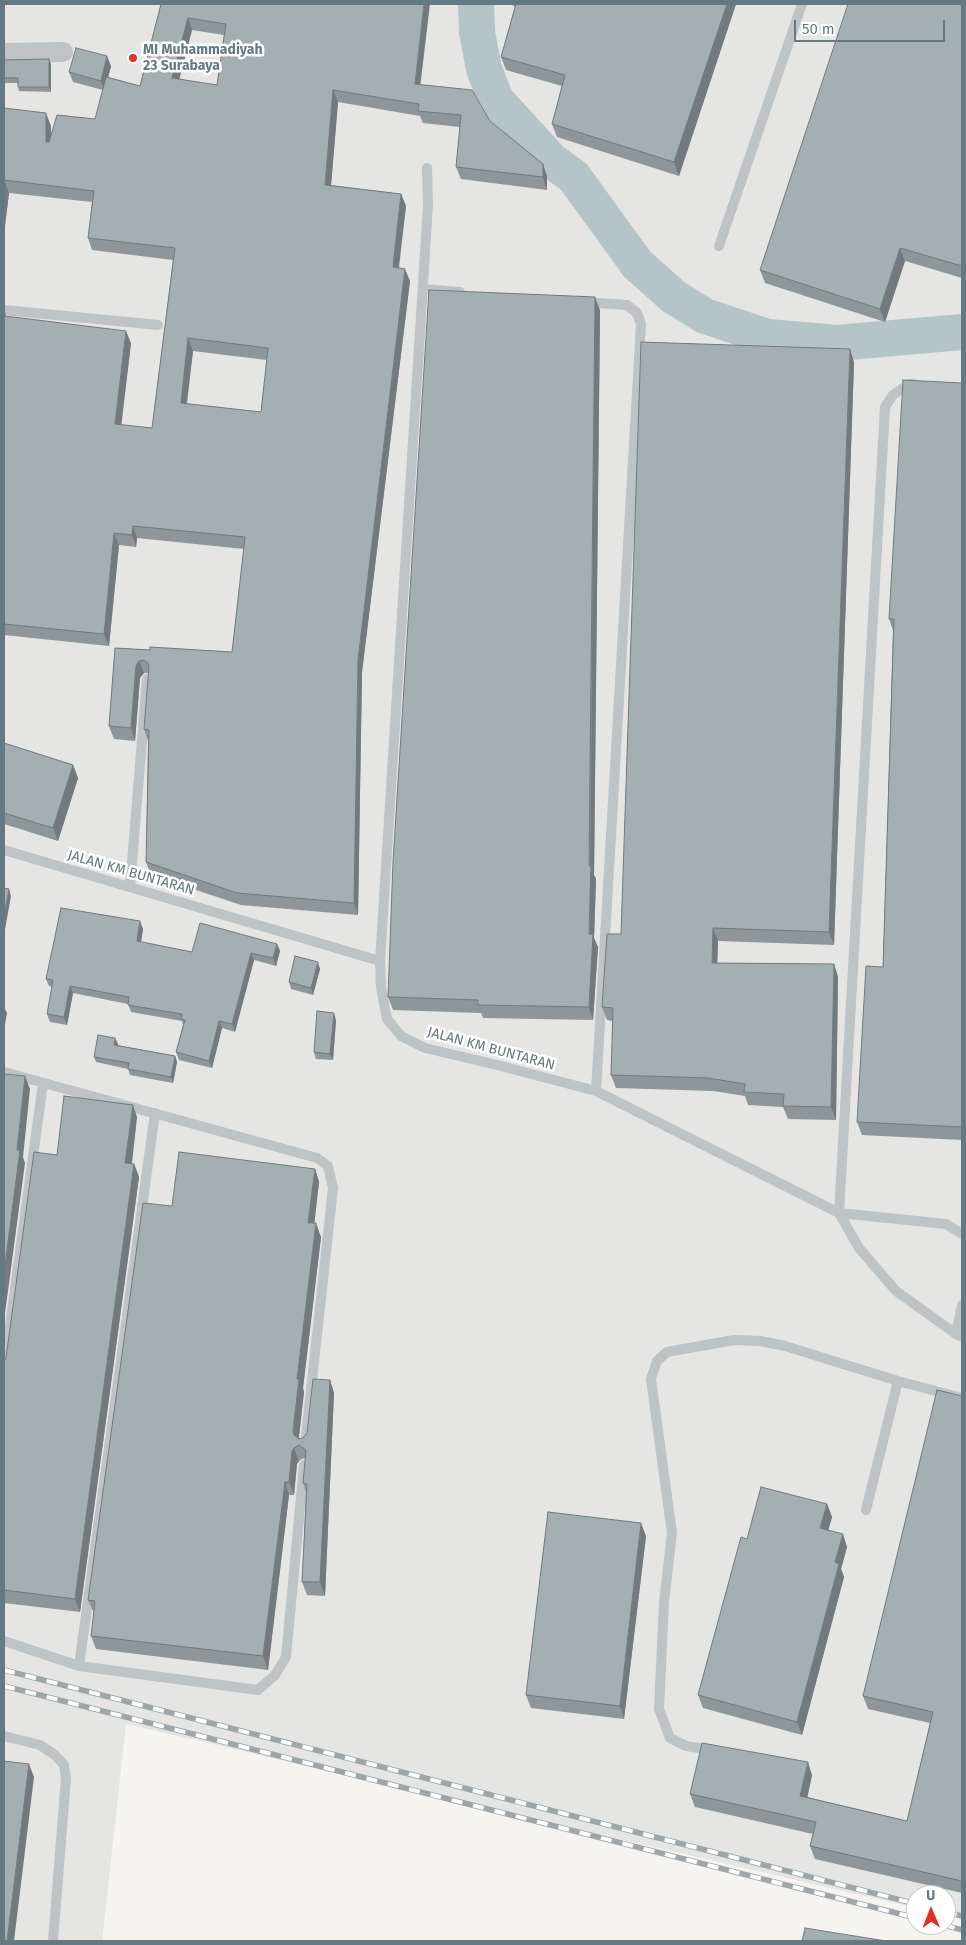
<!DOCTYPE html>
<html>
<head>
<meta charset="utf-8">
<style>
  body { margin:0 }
  #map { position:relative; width:966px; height:1945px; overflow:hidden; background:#f5f4f1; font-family:"Fira Sans",sans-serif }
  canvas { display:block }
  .frame { position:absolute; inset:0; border:5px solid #647982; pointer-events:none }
  .north { position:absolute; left:906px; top:1885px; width:50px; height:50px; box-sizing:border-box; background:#fff; border:1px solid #c1c9cd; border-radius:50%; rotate:359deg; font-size:14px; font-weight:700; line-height:20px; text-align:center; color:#647982 }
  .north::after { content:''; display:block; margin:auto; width:18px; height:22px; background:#e23124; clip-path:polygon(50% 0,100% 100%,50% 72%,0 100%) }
  .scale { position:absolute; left:794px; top:20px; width:151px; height:22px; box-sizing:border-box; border:2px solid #647982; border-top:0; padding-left:6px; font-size:15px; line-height:18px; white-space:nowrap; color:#647982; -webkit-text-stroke:4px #fff; paint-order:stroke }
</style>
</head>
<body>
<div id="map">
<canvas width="966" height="1945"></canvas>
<div class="frame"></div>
<div class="north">U</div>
<div class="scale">50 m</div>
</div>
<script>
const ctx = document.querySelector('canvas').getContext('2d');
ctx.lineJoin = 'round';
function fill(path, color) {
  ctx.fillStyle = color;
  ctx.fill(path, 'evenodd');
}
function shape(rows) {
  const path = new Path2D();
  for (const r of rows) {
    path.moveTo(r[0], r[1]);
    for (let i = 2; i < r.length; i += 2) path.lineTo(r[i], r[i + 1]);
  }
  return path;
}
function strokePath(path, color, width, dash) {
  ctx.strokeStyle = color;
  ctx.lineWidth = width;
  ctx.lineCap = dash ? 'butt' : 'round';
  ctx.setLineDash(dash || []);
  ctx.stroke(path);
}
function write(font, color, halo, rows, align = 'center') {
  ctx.font = font + ' "Fira Sans",sans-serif';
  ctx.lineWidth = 5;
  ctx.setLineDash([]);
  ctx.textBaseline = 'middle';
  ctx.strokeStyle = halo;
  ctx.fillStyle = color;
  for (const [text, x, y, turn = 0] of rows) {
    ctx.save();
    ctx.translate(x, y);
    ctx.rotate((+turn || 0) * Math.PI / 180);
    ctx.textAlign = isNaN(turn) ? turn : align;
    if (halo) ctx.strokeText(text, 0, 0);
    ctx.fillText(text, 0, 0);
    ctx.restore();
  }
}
const built = shape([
  [4,4,962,4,962,1919,946,1915,946,1895,916,1895,916,1908,126,1724,102,1941,4,1941]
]);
const river = shape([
  [476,4,477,32,484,69,496,100,551,160,574,177,637,264,674,297,705,316,768,337,837,343,962,332]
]);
const lane = shape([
  [719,246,802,4],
  [423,289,460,292],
  [584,302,627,305,637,313,641,324,596,1091],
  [4,310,158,325],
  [914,384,909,384,893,395,885,407,839,1213,946,1224,962,1234],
  [4,850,380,961,381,987,387,1019,401,1036,425,1048,497,1065,596,1091,839,1213,859,1248,896,1291,956,1334],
  [130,887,147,679],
  [380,961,428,205,427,168],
  [4,1072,317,1158,328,1166,333,1188,305,1445],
  [960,1336,956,1334,962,1305],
  [4,1370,43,1083],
  [866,1510,898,1381],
  [4,1641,79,1666,258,1690,275,1675,286,1657,304,1465],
  [79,1666,155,1113],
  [4,1736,40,1745,55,1755,64,1765,66,1778,53,1941],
  [712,1750,686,1746,670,1738,659,1709,664,1602,672,1533,651,1379,657,1361,667,1352,734,1340,761,1341,785,1346,898,1381,962,1398]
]);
const street = shape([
  [4,53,63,52]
]);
const rail = shape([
  [4,1670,916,1904],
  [4,1686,916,1918],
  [946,1912,962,1916],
  [944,1925,962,1930]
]);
const wall = shape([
  [161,4,420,84,490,121,547,176,547,190,461,179,456,167,460,127,423,123,420,116,338,102,331,185,401,194,406,206,399,268,410,281,362,672,358,915,241,905,151,875,146,862,148,741,144,729,149,673,144,673,140,678,135,741,114,739,109,726,115,648,150,650,232,652,244,549,137,538,136,547,119,545,109,646,4,635,4,313,6,317,131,343,121,425,152,428,173,260,92,250,88,238,92,202,9,193,4,234,4,108,51,126,51,137,95,119,103,90,73,82,69,72,111,66,108,77,140,86],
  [192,30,224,35,217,85,179,80],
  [193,351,267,360,261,412,187,404],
  [511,4,736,4,679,176,557,137,552,124,562,86,506,70,501,57,515,7],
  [962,4,962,278,905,261,885,322,765,283,760,270],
  [4,60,51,64,51,92,19,91,18,87,18,83,4,83],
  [600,310,594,875,596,879,594,938,598,947,593,1020,483,1018,481,1013,393,1010,388,997],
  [854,362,834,945,718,941,717,963,834,964,838,977,836,1120,788,1119,783,1107,748,1105,745,1096,713,1091,616,1088,611,1075,613,1021,607,1020,602,1007,621,934],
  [962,383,962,1140,862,1135,857,1122,883,967,893,630,889,619],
  [4,743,73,765,78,778,58,841,4,824],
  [143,929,141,942,192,952,277,944,280,951,276,966,254,960,235,1032,222,1028,212,1068,179,1060,176,1052,183,1025,182,1021,131,1012,128,1004,73,993,67,1025,50,1022,47,1014,52,987,49,986,46,979],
  [320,969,313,995,291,989,289,982],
  [336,1020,333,1060,316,1059,314,1052],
  [115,1038,118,1044,117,1045,175,1056,177,1062,173,1083,130,1075,128,1069,96,1062,94,1057],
  [137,1117,132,1164,134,1164,139,1177,80,1612,4,1603,4,1361,6,1358,57,1155],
  [315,1169,319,1182,314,1223,321,1237,303,1388,304,1392,299,1438,303,1438,307,1433,330,1380,334,1393,325,1596,307,1595,302,1582,306,1492,303,1483,305,1459,304,1458,299,1461,297,1464,294,1495,289,1495,268,1670,96,1649,91,1636,94,1613,88,1600,172,1206],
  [962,1396,962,1893,815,1859,810,1846,813,1834,695,1807,690,1794,812,1775,807,1797,907,1821,930,1723,868,1709,863,1696],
  [827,1504,832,1517,828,1530,847,1547,841,1569,844,1577,802,1735,703,1708,698,1695,747,1539],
  [646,1536,624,1719,531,1708,526,1695]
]);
const shadedWall = shape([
  [424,4,430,4,419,96,415,84],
  [727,4,736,4,679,176,674,162],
  [188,18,192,30,176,91,172,78],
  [107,56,111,66,105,91,101,81],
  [49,59,51,64,51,92,49,87],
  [333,90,338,102,330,197,325,185],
  [46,113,51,126,51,154,46,142],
  [543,164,547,176,547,190,543,177],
  [4,180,9,193,4,234],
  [401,194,406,206,397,279,393,267],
  [900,248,905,261,885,322,880,309],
  [405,269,410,281,362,672,358,915,354,903,358,660],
  [595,297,600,310,594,875,596,879,594,938,598,947,593,1020,589,1007],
  [126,331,131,343,120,436,115,424],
  [188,338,193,351,185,415,181,403],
  [850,349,854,362,834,945,829,932],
  [133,526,137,538,136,547,132,535],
  [114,533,119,545,109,646,104,634],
  [139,661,144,673,140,678,135,741,131,728,136,666],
  [73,765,78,778,58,841,53,828],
  [9,889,11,896,4,935,4,916],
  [140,921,143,929,140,949,137,941],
  [713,928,718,941,717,976,712,963],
  [277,944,280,951,276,966,273,958],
  [251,953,254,960,235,1032,232,1024],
  [318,962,320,969,313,995,311,988],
  [834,964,838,977,836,1120,831,1107],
  [70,986,73,993,67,1025,64,1017],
  [4,1007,7,1013,4,1030],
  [334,1013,336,1020,333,1060,330,1054],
  [219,1021,222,1028,212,1068,209,1061],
  [115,1038,118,1044,116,1051,114,1045],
  [175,1056,177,1062,173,1083,171,1077],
  [25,1076,30,1089,23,1157,25,1163,4,1321,4,1273],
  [133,1105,137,1117,130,1176,125,1163],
  [134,1164,139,1177,80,1612,75,1599],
  [315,1169,319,1182,313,1236,308,1223],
  [316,1223,321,1237,303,1388,304,1392,298,1444,293,1431,297,1379],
  [330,1380,334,1393,325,1596,320,1582],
  [294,1448,299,1461,297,1464,294,1495,289,1482,292,1451],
  [285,1482,289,1495,268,1670,263,1656],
  [827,1504,832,1517,825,1542,820,1528],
  [641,1523,646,1536,624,1719,620,1706],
  [843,1534,847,1547,841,1569,844,1577,802,1735,797,1722,835,1562],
  [808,1762,812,1775,805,1809,800,1796],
  [29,1764,34,1777,14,1941,7,1941]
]);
const building = shape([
  [161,4,424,4,415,84,472,90,490,121,543,164,543,177,456,167,461,115,418,111,419,104,333,90,325,185,401,194,393,267,405,269,358,660,354,903,237,893,146,862,149,730,144,729,149,667,148,663,144,660,139,661,136,666,131,728,109,726,115,648,150,650,150,647,232,652,245,537,133,526,132,535,114,533,104,634,4,624,4,313,5,313,5,316,126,331,115,424,152,428,175,248,88,238,94,191,4,180,4,185,4,108,46,113,46,142,49,142,57,115,95,119,106,77,140,86,161,4],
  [188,18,226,24,217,85,172,78,188,18],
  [188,338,268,348,261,412,181,403,188,338],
  [516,4,727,4,674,162,552,124,565,75,501,57,516,4],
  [848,4,962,4,962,266,900,248,880,309,760,270,848,4],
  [76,48,107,56,101,81,69,72,76,48],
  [49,59,49,87,18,87,18,78,4,78,4,60,49,59],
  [429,290,595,297,589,866,591,866,589,934,593,934,589,1007,478,1005,478,1000,388,997,393,862,429,290],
  [641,342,850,349,829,932,713,928,712,963,834,964,831,1107,783,1106,784,1094,744,1092,745,1084,708,1078,611,1075,613,1008,602,1007,607,934,621,934,641,342],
  [903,380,962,383,962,1127,857,1122,866,966,883,967,894,619,889,619,903,380],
  [4,743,73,765,53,828,4,813,4,743],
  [4,888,9,889,4,916,4,888],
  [61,908,140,921,137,941,192,952,200,923,277,944,273,958,251,953,232,1024,219,1021,209,1061,176,1052,185,1020,181,1019,182,1014,128,1005,129,997,70,986,64,1017,47,1014,53,980,46,979,61,908],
  [295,956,318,962,311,988,289,982,295,956],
  [317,1011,334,1013,330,1054,314,1052,317,1011],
  [98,1035,115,1038,114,1045,175,1056,171,1077,128,1069,129,1063,94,1057,98,1035],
  [4,1074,25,1076,17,1150,20,1150,4,1273,4,1074],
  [64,1096,133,1105,125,1163,134,1164,75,1599,4,1590,4,1361,6,1358,34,1152,57,1155,64,1096],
  [179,1152,315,1169,308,1223,316,1223,297,1379,299,1379,293,1431,294,1435,299,1439,303,1438,307,1433,313,1379,330,1380,320,1582,302,1582,307,1484,303,1483,306,1450,299,1445,294,1448,292,1451,289,1482,285,1482,263,1656,91,1636,95,1601,88,1600,143,1203,172,1206,179,1152],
  [937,1390,962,1396,962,1881,810,1846,816,1822,690,1794,702,1743,808,1762,800,1796,907,1821,933,1712,863,1696,937,1390],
  [761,1487,827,1504,820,1528,843,1534,835,1562,839,1564,797,1722,698,1695,741,1537,747,1539,761,1487],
  [548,1512,641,1523,620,1706,526,1695,548,1512],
  [4,1761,29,1764,7,1941,4,1941,4,1761],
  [805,1928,886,1941,802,1941,805,1928]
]);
const markers = [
  [133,58,5,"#e23124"]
];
const poiNames = [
  ["MI Muhammadiyah",143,50],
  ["23 Surabaya",143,66]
];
const streetNames = [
  ["JALAN KM BUNTARAN",131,873,16],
  ["JALAN KM BUNTARAN",491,1049,15]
];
fill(built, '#e5e6e4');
strokePath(river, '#b5c4c6', 36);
strokePath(lane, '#bec3c5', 10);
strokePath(street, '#bec3c5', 20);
strokePath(rail, '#9da6a9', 5.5);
strokePath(rail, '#fff', 4, [11]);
fill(wall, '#8d9699');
fill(shadedWall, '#737a7d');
fill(building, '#a4afb2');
strokePath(building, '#737a7d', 1);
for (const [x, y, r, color] of markers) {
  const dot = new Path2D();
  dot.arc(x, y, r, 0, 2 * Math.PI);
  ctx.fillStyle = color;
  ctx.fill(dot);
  strokePath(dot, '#fff', 2);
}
write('bold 14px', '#647982', '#fff', poiNames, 'left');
write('14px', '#647982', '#fff', streetNames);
</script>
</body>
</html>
